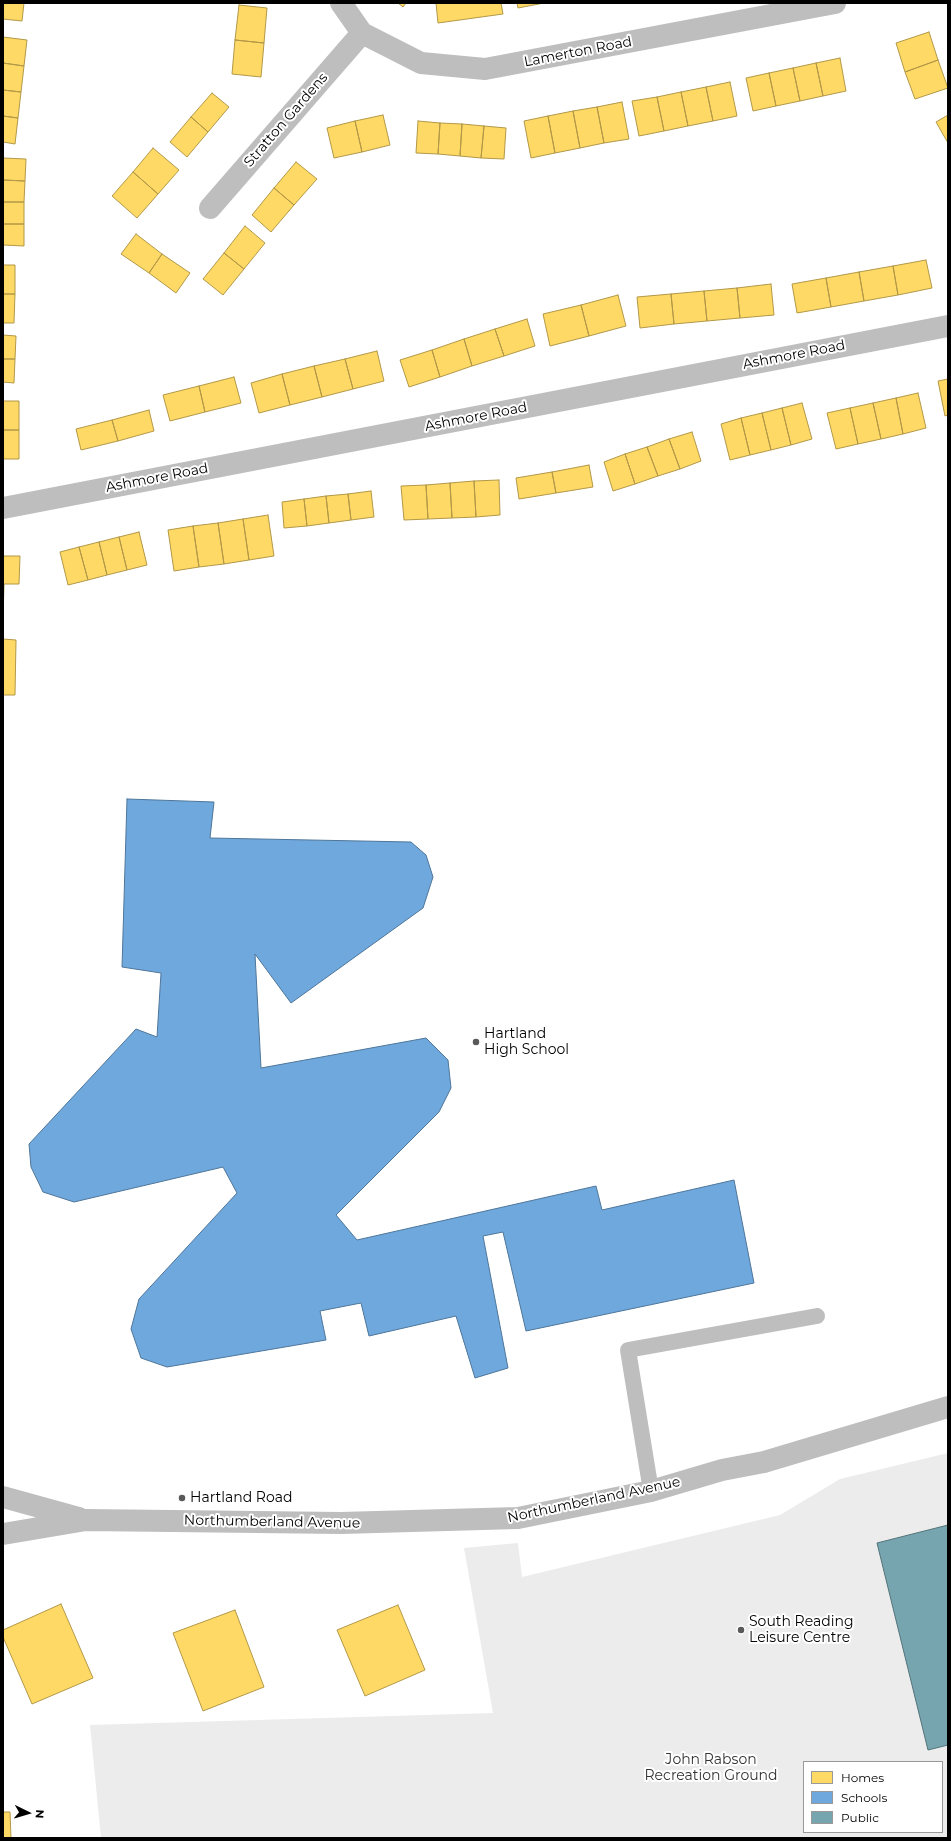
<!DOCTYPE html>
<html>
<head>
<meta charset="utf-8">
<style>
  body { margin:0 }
  #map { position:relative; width:951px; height:1841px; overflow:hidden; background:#fff; font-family:Montserrat,sans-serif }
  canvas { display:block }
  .frame { position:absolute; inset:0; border:4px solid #000; pointer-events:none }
  .legend { position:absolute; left:803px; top:1761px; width:140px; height:72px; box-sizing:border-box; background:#fff; border:1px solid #999; margin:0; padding:5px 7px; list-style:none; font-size:12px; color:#000 }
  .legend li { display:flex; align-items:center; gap:8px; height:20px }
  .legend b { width:20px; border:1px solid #999 }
  .north { position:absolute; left:8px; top:1793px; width:40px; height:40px; -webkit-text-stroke:3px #fff; paint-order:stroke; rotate:95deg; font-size:11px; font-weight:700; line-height:16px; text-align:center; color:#000 }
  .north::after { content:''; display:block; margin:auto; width:14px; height:18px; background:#000; clip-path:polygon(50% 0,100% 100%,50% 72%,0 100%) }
</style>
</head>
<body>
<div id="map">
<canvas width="951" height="1841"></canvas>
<div class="frame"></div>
<ul class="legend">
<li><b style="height:11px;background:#ffd966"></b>Homes</li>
<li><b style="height:11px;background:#6fa8dc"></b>Schools</li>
<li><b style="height:11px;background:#76a5af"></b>Public</li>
</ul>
<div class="north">N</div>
</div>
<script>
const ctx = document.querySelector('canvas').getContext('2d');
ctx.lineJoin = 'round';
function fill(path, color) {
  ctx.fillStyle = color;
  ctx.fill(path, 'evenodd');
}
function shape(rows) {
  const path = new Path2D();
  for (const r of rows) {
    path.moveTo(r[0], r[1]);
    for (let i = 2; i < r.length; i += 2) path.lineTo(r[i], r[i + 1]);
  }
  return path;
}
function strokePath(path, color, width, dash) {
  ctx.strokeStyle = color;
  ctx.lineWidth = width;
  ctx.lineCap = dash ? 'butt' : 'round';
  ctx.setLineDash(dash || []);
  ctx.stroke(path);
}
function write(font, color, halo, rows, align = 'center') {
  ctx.font = font + ' Montserrat,sans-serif';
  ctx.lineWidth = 4;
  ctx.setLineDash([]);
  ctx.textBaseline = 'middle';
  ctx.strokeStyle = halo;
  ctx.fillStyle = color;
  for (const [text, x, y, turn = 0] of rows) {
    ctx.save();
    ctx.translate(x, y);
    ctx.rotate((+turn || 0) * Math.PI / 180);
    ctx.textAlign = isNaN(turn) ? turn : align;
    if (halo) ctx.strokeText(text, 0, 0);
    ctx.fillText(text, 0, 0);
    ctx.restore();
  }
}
const green = shape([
  [948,1453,948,1838,101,1838,90,1725,493,1713,464,1548,518,1543,522,1577,780,1515,840,1479],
  [804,1762,942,1762,942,1832,804,1832]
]);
const homes = shape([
  [3,3,24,3,22,21,3,19,3,3],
  [398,3,406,3,403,7,398,3],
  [436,3,501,3,503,14,438,23,436,3],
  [517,3,544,3,518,8,517,3],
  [239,5,267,8,264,43,235,40,239,5],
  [929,32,938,60,905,72,896,43,929,32],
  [3,37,27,40,24,66,3,63,3,37],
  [235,40,264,43,261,77,232,74,235,40],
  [840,58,846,91,823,96,816,63,840,58],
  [938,60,948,88,915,99,905,72,938,60],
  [3,63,24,66,21,92,3,90,3,63],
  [816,63,823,96,800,101,793,68,816,63],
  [793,68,800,101,776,106,769,73,793,68],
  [769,73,776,106,753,111,746,78,769,73],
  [730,82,737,116,713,121,706,87,730,82],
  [706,87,713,121,688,126,681,92,706,87],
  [3,90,21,92,18,118,3,116,3,90],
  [681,92,688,126,664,131,657,97,681,92],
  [212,93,229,107,208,132,191,117,212,93],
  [657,97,664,131,639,136,632,101,657,97],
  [622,102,629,139,604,143,597,107,622,102],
  [597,107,604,143,580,148,573,111,597,107],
  [573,111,580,148,555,153,548,116,573,111],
  [383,115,390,145,362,152,355,121,383,115],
  [948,115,948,143,936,122,948,115],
  [3,116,18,118,15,144,3,142,3,116],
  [548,116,555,153,531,158,524,121,548,116],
  [191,117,208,132,187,157,170,142,191,117],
  [355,121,362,152,334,158,327,128,355,121],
  [418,121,440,123,438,154,416,153,418,121],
  [440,123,462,124,460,156,438,154,440,123],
  [462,124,484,126,481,158,460,156,462,124],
  [484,126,506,128,504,159,481,158,484,126],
  [153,148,179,170,158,194,133,172,153,148],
  [3,158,26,159,25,181,3,180,3,158],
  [296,162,317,179,294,205,274,188,296,162],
  [133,172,158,194,137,218,112,196,133,172],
  [3,180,25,181,24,202,3,202,3,180],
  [274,188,294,205,271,232,252,215,274,188],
  [3,202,24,202,24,224,3,224,3,202],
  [3,224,24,224,24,246,3,245,3,224],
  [245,226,265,243,244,269,224,253,245,226],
  [136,234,162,254,149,273,121,254,136,234],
  [224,253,244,269,223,295,203,279,224,253],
  [162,254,190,273,176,293,149,273,162,254],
  [926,260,932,288,898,295,893,266,926,260],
  [3,265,15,265,15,294,3,294,3,265],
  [893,266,898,295,864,301,859,272,893,266],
  [859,272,864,301,831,307,826,278,859,272],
  [826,278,831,307,797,313,792,284,826,278],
  [771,284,774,315,740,318,737,288,771,284],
  [737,288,740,318,707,321,704,291,737,288],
  [704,291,707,321,674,324,671,294,704,291],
  [3,294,15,294,14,323,3,323,3,294],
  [671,294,674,324,640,328,637,297,671,294],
  [618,295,626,326,589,336,581,305,618,295],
  [581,305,589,336,550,346,543,314,581,305],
  [527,319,535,346,504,356,495,329,527,319],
  [495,329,504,356,472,366,464,339,495,329],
  [3,335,16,336,15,359,3,359,3,335],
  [464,339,472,366,440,377,432,350,464,339],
  [432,350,440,377,409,387,400,360,432,350],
  [377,351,384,381,353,389,345,359,377,351],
  [3,359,15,359,14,383,3,382,3,359],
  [345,359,353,389,322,397,314,366,345,359],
  [314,366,322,397,290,405,282,374,314,366],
  [282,374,290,405,259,413,251,383,282,374],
  [234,377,241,403,205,412,199,386,234,377],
  [948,379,948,415,945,416,938,381,948,379],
  [199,386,205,412,170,421,163,395,199,386],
  [918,393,926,428,903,434,896,398,918,393],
  [896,398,903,434,881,439,873,403,896,398],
  [3,401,19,401,19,430,3,430,3,401],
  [802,403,812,439,791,445,782,408,802,403],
  [873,403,881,439,858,444,850,408,873,403],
  [782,408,791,445,771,450,762,413,782,408],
  [850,408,858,444,836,449,827,413,850,408],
  [149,410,154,431,118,441,112,420,149,410],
  [762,413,771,450,750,455,741,418,762,413],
  [741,418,750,455,730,460,721,424,741,418],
  [112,420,118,441,81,450,76,429,112,420],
  [3,430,19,430,19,459,3,459,3,430],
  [692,432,701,461,680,469,669,439,692,432],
  [669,439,680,469,658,476,647,447,669,439],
  [647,447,658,476,635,484,625,454,647,447],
  [625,454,635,484,613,491,604,462,625,454],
  [589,465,593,487,556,493,552,472,589,465],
  [552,472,556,493,519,499,516,478,552,472],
  [499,480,500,515,476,517,474,481,499,480],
  [474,481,476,517,452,518,450,483,474,481],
  [450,483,452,518,428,519,426,485,450,483],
  [426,485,428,519,404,520,401,486,426,485],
  [371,491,374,517,351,520,348,494,371,491],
  [348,494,351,520,329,523,326,496,348,494],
  [326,496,329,523,307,526,304,499,326,496],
  [304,499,307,526,284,528,282,502,304,499],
  [268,515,274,556,249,560,243,519,268,515],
  [243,519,249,560,224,564,218,523,243,519],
  [218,523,224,564,199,567,193,526,218,523],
  [193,526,199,567,174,571,168,530,193,526],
  [139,532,147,565,127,570,119,537,139,532],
  [119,537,127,570,107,575,99,542,119,537],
  [99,542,107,575,88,580,79,547,99,542],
  [79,547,88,580,68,585,60,552,79,547],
  [3,556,20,556,19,584,3,584,3,556],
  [3,584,4,584,3,621,3,584],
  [3,639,16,640,15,695,3,695,3,639],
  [61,1604,93,1678,32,1704,3,1637,3,1630,61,1604],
  [398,1605,425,1670,365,1696,337,1630,398,1605],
  [235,1610,264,1687,203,1711,173,1633,235,1610],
  [3,1812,10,1812,11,1838,3,1838,3,1812]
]);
const schools = shape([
  [127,799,214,802,210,838,411,842,426,855,433,877,423,908,291,1003,255,954,261,1068,426,1038,448,1060,451,1088,439,1112,336,1215,357,1240,596,1186,602,1210,734,1180,754,1283,526,1331,503,1232,483,1236,508,1368,475,1378,456,1316,369,1336,361,1303,320,1311,326,1340,167,1367,141,1358,131,1329,139,1299,237,1193,223,1167,74,1202,43,1192,31,1167,29,1144,136,1029,157,1037,161,973,122,967,127,799]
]);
const public = shape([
  [948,1525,948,1745,928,1750,877,1543,948,1525]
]);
const service = shape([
  [651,1491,628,1350,817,1316]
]);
const minor = shape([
  [341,3,362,33,421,63,485,69,835,3],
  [210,208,362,33],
  [3,508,948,326]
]);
const tertiary = shape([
  [3,1497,79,1518],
  [3,1534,86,1520,341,1523,518,1518,651,1491,722,1470,764,1462,948,1407]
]);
const markers = [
  [476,1042,4,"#595959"],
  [182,1498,4,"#595959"],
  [741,1630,4,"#595959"]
];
const streetNames = [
  ["Lamerton Road",578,52,-11],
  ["Stratton Gardens",286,120,-49],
  ["Ashmore Road",794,355,-11],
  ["Ashmore Road",476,417,-11],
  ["Ashmore Road",157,478,-11],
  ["Northumberland Avenue",594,1500,-12],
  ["Northumberland Avenue",272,1522,1]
];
const poiNames = [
  ["Hartland",484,1034],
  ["High School",484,1050],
  ["Hartland Road",190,1498],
  ["South Reading",749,1622],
  ["Leisure Centre",749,1638]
];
const parkNames = [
  ["John Rabson",711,1760],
  ["Recreation Ground",711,1776]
];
fill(green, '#ececec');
fill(homes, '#ffd966');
strokePath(homes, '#b29847', 1);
fill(schools, '#6fa8dc');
strokePath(schools, '#4e769a', 1);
fill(public, '#76a5af');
strokePath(public, '#53747a', 1);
strokePath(service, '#bebebe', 16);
strokePath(minor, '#bebebe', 22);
strokePath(tertiary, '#bebebe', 22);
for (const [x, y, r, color] of markers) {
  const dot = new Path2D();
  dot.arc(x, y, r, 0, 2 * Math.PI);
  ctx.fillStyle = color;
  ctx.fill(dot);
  strokePath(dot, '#fff', 1.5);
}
write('14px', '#000', '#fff', streetNames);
write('14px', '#000', '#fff', poiNames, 'left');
write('14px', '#333', '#fff', parkNames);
</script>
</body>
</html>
